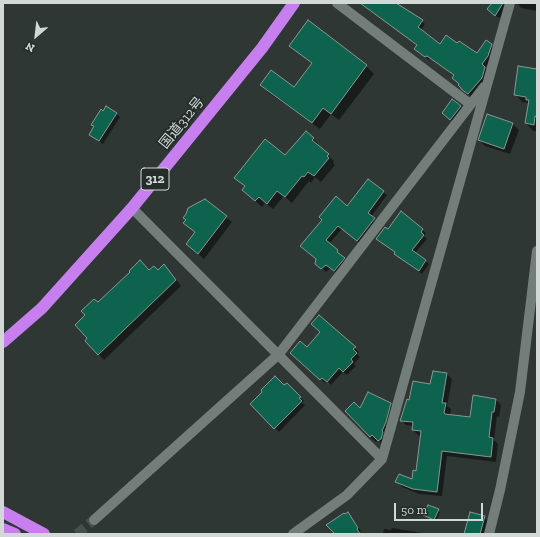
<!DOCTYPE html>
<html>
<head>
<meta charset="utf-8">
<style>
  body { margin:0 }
  #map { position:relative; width:540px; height:537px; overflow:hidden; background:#2e3733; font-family:"Zilla Slab",serif }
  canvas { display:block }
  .frame { position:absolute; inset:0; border:4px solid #d2d8d6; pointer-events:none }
  .north { position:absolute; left:16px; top:16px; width:40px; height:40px; -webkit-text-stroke:3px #242d29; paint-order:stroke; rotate:208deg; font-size:11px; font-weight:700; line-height:16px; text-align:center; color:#d2d8d6 }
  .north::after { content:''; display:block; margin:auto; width:14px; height:18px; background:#d2d8d6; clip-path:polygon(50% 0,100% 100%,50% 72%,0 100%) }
  .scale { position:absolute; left:394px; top:503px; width:89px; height:18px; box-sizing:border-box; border:2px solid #d2d8d6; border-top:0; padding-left:5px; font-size:12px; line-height:14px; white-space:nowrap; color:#d2d8d6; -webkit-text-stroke:3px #242d29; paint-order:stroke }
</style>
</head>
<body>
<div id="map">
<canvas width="540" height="537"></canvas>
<div class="frame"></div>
<div class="north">N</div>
<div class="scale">50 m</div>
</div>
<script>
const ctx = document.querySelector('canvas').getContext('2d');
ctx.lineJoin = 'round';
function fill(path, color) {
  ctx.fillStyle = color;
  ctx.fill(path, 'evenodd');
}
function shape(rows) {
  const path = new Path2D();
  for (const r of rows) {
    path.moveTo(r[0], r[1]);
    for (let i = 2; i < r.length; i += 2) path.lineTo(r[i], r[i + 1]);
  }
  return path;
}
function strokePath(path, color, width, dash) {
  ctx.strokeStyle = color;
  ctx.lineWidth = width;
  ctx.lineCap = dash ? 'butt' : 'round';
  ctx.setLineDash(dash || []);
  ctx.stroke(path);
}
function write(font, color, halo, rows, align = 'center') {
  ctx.font = font + ' "Zilla Slab","Noto Sans JP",serif';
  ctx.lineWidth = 3.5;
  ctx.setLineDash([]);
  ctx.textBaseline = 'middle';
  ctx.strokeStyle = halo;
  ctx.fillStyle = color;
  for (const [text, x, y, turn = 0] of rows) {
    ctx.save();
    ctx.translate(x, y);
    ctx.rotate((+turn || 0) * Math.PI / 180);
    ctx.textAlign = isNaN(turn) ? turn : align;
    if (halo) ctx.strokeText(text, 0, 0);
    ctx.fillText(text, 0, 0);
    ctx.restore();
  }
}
const shadow = shape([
  [370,3,398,3,397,4,422,21,425,24,421,30,440,45,458,44,477,54,491,45,494,48,491,59,485,68,488,71,485,81,472,97,465,92,455,76,430,58,429,60,419,52,418,46,370,10],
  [493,3,508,3,506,10,499,18,492,13],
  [517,3,537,3,537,11,521,8],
  [308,22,366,66,374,74,339,120,331,114,320,129,269,93,261,85,294,89,313,64,290,46],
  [537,70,537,131,533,131,526,123,529,103,522,102,515,94],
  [453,100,464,110,454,123,447,117],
  [103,112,116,113,120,117,103,144,90,135],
  [487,115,513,124,519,130,510,154,485,146,479,140],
  [313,138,319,145,318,146,334,161,333,163,335,165,321,182,315,177,311,183,309,181,292,203,284,196,273,209,265,203,262,207,243,190,246,187,236,177,285,157],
  [368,180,387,195,371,217,378,223,361,244,342,229,329,244,341,255,340,256,348,262,338,274,331,268,326,272,320,267,317,260,305,250,348,208],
  [205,200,232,222,204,259,187,244,196,233,184,223],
  [401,213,426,233,424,236,427,239,415,253,429,264,422,274,399,257,395,254,396,253,380,242],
  [149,271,169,271,181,286,104,360,86,341,89,338,98,304],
  [319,316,359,352,357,354,360,357,354,364,356,366,347,375,343,372,331,385,327,381,325,383,295,357,307,349,321,332],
  [447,374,452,379,447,406,451,409,450,415,471,418,496,400,501,405,499,417,497,416,494,440,498,444,496,462,447,456,442,496,419,494,402,487,397,482,413,480,417,472,422,436,418,435,413,430,413,426,406,425,401,420,410,401],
  [287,384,304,401,302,403,305,405,279,432,252,404],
  [390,404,396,410,384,446,378,440,376,442,370,437,360,410],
  [428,506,440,512,436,521,425,515],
  [348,513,361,531,359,532,360,534,336,534],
  [484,517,488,521,485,534,468,534],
  [392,528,417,532,427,534,383,534,384,529,391,530]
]);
const building = shape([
  [360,3,396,3,423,20,418,27,440,44,446,35,457,43,459,41,477,53,486,40,492,44,488,56,482,64,485,67,482,78,468,94,461,89,461,88,458,85,459,84,452,78,454,75,427,56,425,57,414,49,417,45,360,3],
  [492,3,503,3,495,16,487,9,492,3],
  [308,20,367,65,331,114,323,108,312,123,260,85,271,70,294,87,312,63,289,46,308,20],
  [518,66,537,69,537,117,535,116,534,125,525,123,529,100,526,100,526,97,514,95,518,66],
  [452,99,461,106,450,120,442,113,452,99],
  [106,106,117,113,99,141,89,135,94,126,91,125,101,109,103,111,106,106],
  [487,114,513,123,504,149,478,140,487,114],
  [306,131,314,138,312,140,329,154,327,156,329,158,314,176,308,172,304,177,302,176,285,197,277,191,267,204,259,197,255,201,242,190,245,186,234,178,265,139,285,155,306,131],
  [368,179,384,191,368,213,375,218,357,241,338,226,326,240,338,250,337,252,345,258,334,271,326,265,321,269,315,264,316,259,300,246,322,220,319,217,336,196,347,206,368,179],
  [205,199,227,216,198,254,186,244,195,232,183,223,186,220,183,218,186,214,188,208,205,199],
  [401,211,423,229,421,232,424,235,412,250,426,260,419,271,394,254,395,252,376,239,385,227,388,229,401,211],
  [140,260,149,270,154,266,158,270,164,264,176,280,98,355,85,341,87,338,75,325,85,315,81,311,94,299,98,302,130,272,129,271,140,260],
  [319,315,356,347,353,349,357,353,351,359,353,362,343,372,339,368,327,382,322,378,320,380,290,353,300,341,307,347,320,332,311,324,319,315],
  [433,371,447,373,442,403,446,403,444,413,445,414,470,417,473,395,496,399,494,412,492,412,489,437,493,438,491,457,442,451,437,492,413,489,395,482,399,474,412,479,413,470,416,471,421,431,412,430,413,422,400,421,407,399,409,400,413,381,430,384,433,371],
  [275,376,284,385,287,383,301,397,299,398,302,401,274,429,250,404,262,392,261,390,275,376],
  [368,392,391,403,386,422,382,431,383,432,381,439,378,441,372,435,370,437,345,411,354,402,360,408,368,392],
  [428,505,439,509,434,520,423,515,428,505],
  [348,512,358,528,357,529,360,534,335,534,326,525,344,513,345,514,348,512],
  [470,512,485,516,480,534,464,534,470,512]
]);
const streetTunnel = shape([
  [77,534,94,520]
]);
const street = shape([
  [337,3,470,104],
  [132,208,382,459],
  [94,520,279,354,484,87],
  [293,534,347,495,382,459,510,3],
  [489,534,500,490,520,392,537,251]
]);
const highway = shape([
  [3,342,42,308,132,208,262,48,294,3],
  [3,512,44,534],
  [3,529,15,534]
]);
const shields = [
  [155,179,28]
];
const shieldNames = [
  ["312",155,179]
];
const streetNames = [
  ["国道312号",182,123,-51]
];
fill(shadow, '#0007');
fill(building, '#0e634f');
strokePath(building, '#8b9692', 1);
strokePath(streetTunnel, '#474f4b', 10, [10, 5]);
strokePath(street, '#737e7a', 10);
strokePath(highway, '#c77ff0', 12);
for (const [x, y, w] of shields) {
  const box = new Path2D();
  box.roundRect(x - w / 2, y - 11, w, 22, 3);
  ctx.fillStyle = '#242d29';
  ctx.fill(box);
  strokePath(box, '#d2d8d6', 1);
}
write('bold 13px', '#d2d8d6', null, shieldNames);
write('14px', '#d2d8d6', '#242d29', streetNames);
</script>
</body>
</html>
